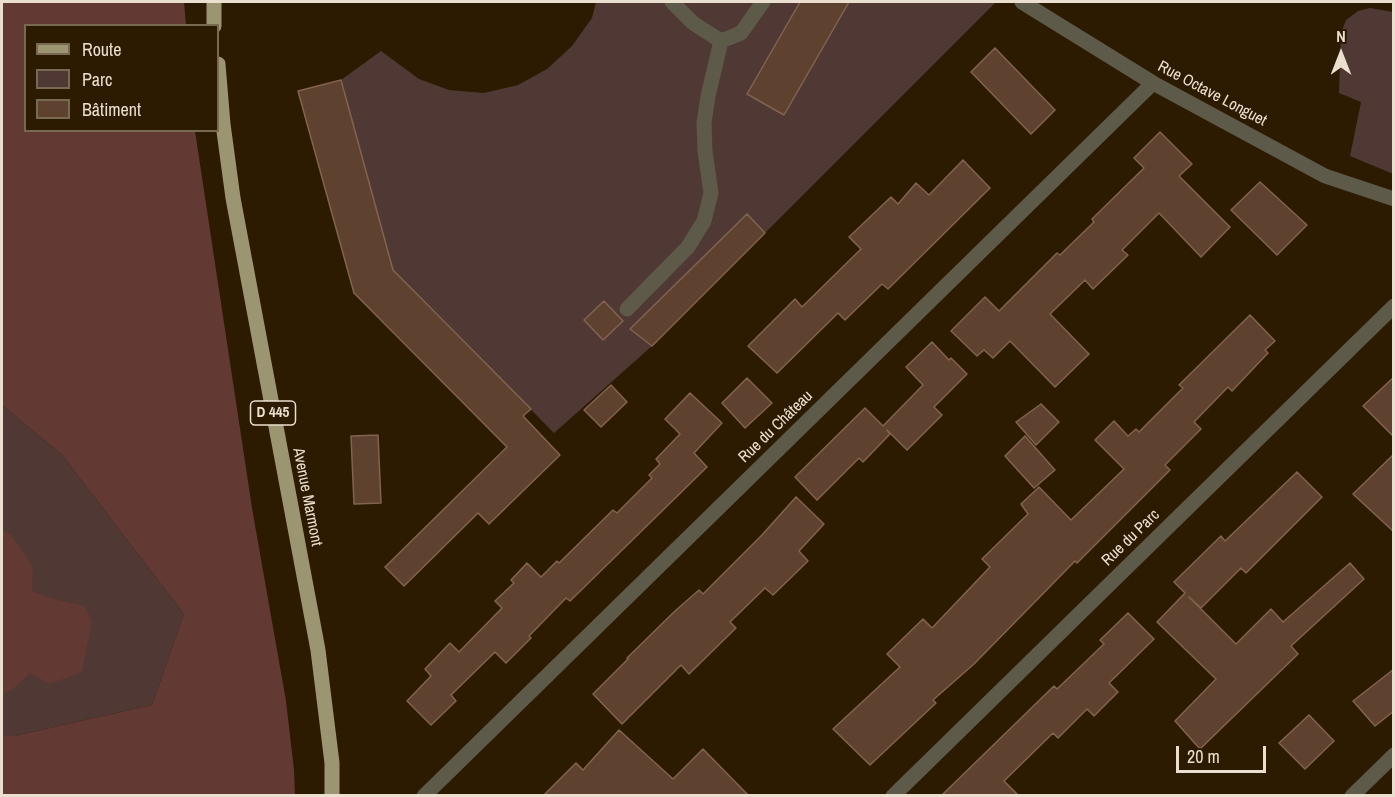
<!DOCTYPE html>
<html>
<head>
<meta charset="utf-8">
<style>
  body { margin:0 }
  #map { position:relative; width:1395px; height:797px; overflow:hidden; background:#2c1b01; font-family:"Archivo Narrow",sans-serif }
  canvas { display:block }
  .frame { position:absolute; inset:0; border:3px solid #ebdfcf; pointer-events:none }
  .legend { position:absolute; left:24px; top:24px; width:195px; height:108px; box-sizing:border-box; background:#2c1b01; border:2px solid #786953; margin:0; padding:8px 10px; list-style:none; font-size:18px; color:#ebdfcf }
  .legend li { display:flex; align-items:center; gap:12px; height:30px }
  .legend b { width:30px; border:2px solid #786953 }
  .north { position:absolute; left:1311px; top:24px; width:60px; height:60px; -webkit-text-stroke:4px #2c1b01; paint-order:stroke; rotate:0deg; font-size:16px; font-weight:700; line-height:24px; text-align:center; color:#ebdfcf }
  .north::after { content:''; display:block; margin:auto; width:21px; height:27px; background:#ebdfcf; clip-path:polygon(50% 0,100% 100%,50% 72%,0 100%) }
  .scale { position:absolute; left:1176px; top:746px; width:90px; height:27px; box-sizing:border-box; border:3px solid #ebdfcf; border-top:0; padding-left:8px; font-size:18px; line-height:21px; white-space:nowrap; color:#ebdfcf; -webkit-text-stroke:4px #2c1b01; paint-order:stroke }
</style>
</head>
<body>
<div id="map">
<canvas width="1395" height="797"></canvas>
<div class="frame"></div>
<ul class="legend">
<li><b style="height:8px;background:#9c9572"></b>Route</li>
<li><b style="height:16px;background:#503834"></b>Parc</li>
<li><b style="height:16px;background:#5e412f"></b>Bâtiment</li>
</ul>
<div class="north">N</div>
<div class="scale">20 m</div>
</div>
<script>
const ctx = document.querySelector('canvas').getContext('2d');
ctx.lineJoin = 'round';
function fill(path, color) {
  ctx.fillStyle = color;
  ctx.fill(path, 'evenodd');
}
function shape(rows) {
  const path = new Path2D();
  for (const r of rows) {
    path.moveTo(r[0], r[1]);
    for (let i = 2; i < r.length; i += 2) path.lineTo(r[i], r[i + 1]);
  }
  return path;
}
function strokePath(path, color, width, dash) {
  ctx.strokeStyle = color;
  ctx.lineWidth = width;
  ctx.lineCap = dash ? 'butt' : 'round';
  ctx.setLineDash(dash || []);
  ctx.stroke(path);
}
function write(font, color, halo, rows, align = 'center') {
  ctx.font = font + ' "Archivo Narrow",sans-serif';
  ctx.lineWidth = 5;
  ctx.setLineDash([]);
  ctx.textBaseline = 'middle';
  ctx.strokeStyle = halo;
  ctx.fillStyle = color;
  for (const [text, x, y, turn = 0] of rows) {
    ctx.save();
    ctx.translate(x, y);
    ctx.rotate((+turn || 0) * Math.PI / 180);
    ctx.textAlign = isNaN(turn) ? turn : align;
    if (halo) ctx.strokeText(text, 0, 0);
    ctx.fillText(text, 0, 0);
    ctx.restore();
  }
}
const green = shape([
  [596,2,996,2,652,346,554,433,393,270,341,80,381,51,419,79,449,90,484,93,518,85,547,69,572,46,592,18],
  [1370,8,1393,12,1393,174,1350,156,1361,102,1339,93,1341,33,1346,20,1358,11],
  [2,405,62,455,184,614,152,705,14,736,2,736]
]);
const forest = shape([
  [2,2,184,2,186,25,26,26,26,130,195,131,252,508,286,701,294,770,295,795,2,795,2,736,14,736,152,705,184,614,62,455,2,405],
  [2,530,11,535,33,567,32,591,54,599,84,606,92,620,82,672,50,684,30,673,13,689,2,694]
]);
const building = shape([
  [800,2,849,2,784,115,747,94,800,2],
  [995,48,1055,110,1031,134,971,72,995,48],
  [341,80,393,270,531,409,523,416,560,455,489,524,478,513,404,586,385,567,507,447,354,293,298,91,341,80],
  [1160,132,1192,164,1179,176,1230,227,1201,257,1159,213,1122,250,1128,255,1093,289,1085,280,1050,314,1089,354,1055,387,1010,341,993,358,984,350,977,356,951,331,985,297,999,311,1057,253,1060,255,1094,222,1092,219,1144,168,1134,158,1160,132],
  [963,160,990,188,888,289,882,284,845,320,838,313,777,373,748,346,795,299,802,307,861,249,849,237,891,197,898,204,916,183,929,195,963,160],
  [1260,182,1307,225,1277,255,1231,210,1260,182],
  [747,214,765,233,652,346,630,329,747,214],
  [604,301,623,321,603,340,584,320,604,301],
  [1250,315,1275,341,1265,350,1268,353,1232,391,1228,387,1194,422,1201,429,1165,465,1170,470,1077,563,1075,561,974,664,933,700,936,703,870,765,833,729,900,667,887,654,923,619,932,628,990,567,982,559,1028,514,1021,504,1039,487,1071,520,1124,469,1095,440,1114,421,1128,436,1136,429,1139,432,1183,388,1179,385,1250,315],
  [932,342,949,360,951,358,967,374,934,407,942,415,907,450,887,430,890,434,863,462,859,458,817,500,795,477,865,408,883,426,923,385,906,367,932,342],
  [1394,377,1394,437,1363,406,1394,377],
  [747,378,772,403,745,428,722,403,747,378],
  [611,385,627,402,601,427,584,410,611,385],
  [690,393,722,423,694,453,707,467,570,601,566,598,529,636,531,638,506,663,495,652,451,695,456,701,431,725,407,701,431,676,425,669,450,643,459,652,502,608,495,601,514,583,511,580,527,563,541,577,557,561,559,563,613,510,617,513,652,478,649,475,660,464,656,459,680,434,665,419,690,393],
  [1041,404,1059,422,1036,445,1016,422,1041,404],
  [378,435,381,503,354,504,351,436,378,435],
  [1025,436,1055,470,1034,488,1005,456,1025,436],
  [1394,454,1394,532,1353,494,1394,454],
  [1297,472,1322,497,1246,573,1241,568,1201,608,1189,597,1236,644,1271,609,1283,622,1350,563,1364,579,1291,646,1298,654,1200,749,1175,721,1216,679,1157,622,1185,593,1174,582,1221,536,1225,541,1297,472],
  [796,497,824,524,799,551,808,561,773,595,765,588,730,622,736,628,689,674,681,665,622,724,593,694,628,659,627,658,675,611,699,590,703,594,762,535,796,497],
  [1128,613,1154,639,1109,683,1118,692,1094,716,1087,709,1058,738,1053,733,1004,781,1018,795,942,795,1054,686,1057,689,1104,644,1100,640,1128,613],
  [1394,669,1394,711,1375,726,1353,701,1394,669],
  [1309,715,1334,741,1305,769,1279,743,1309,715],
  [619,730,673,779,703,749,748,795,544,795,576,763,583,770,619,730]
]);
const minor = shape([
  [672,2,693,23,721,41,741,33,763,2],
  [1022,2,1153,83,1325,176,1394,199],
  [627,309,688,247,704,221,711,193,705,151,704,123,708,96,721,41],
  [424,796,1153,83],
  [893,796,1394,306],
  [1352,796,1394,755]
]);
const major = shape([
  [214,2,214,26],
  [218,64,223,124,233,198,318,650,332,763,332,796]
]);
const shields = [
  [273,413,45]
];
const shieldNames = [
  ["D 445",273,413]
];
const streetNames = [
  ["Rue Octave Longuet",1212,94,28],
  ["Rue du Château",776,427,-44],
  ["Avenue Marmont",307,497,79],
  ["Rue du Parc",1131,538,-44]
];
fill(green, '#503834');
fill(forest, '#623933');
fill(building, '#5e412f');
strokePath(building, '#826350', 1.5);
strokePath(minor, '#5d5a49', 15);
strokePath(major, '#9c9572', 15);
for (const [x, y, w] of shields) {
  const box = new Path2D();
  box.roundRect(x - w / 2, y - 12, w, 24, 4.5);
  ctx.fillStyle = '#2c1b01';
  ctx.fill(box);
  strokePath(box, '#ebdfcf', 1.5);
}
write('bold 15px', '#ebdfcf', null, shieldNames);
write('16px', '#ebdfcf', '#2c1b01', streetNames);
</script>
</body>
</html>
